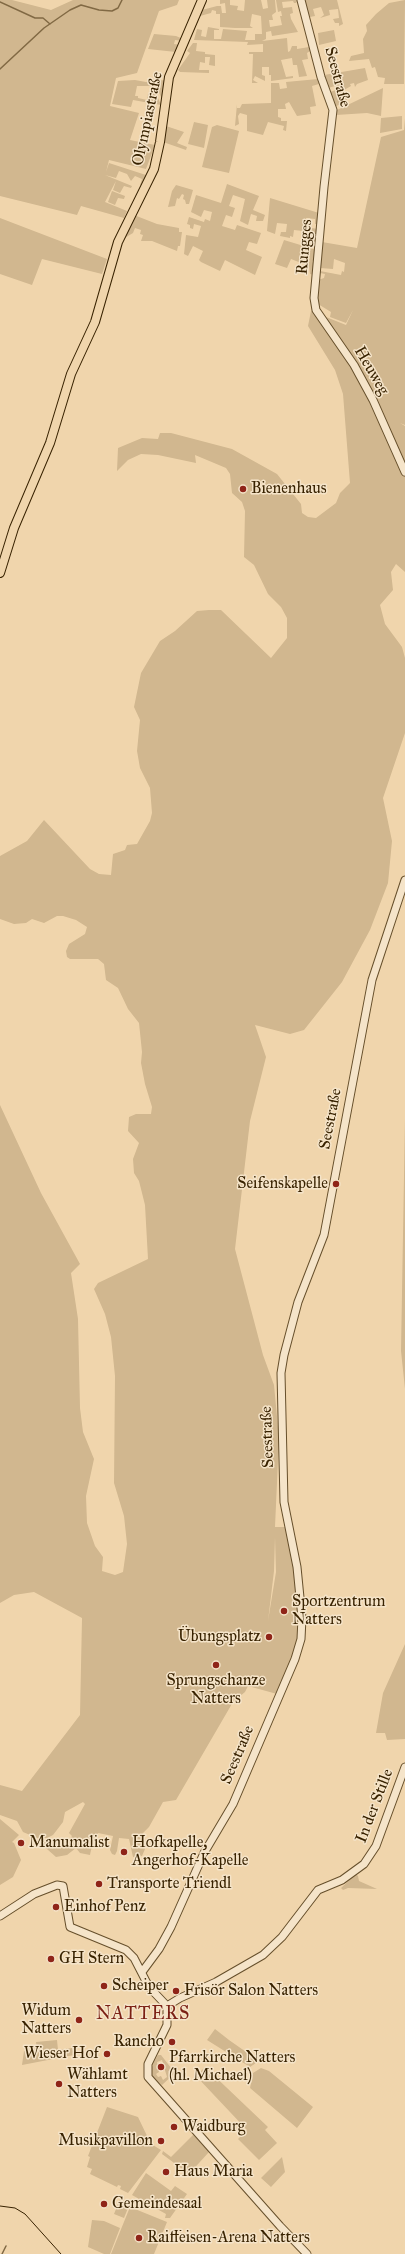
<!DOCTYPE html>
<html>
<head>
<meta charset="utf-8">
<style>
  body { margin:0 }
  canvas { display:block; background:#f0d5ac }
</style>
</head>
<body>
<canvas width="405" height="2254"></canvas>
<script>
const ctx = document.querySelector('canvas').getContext('2d');
ctx.lineJoin = 'round';
function fill(path, color) {
  ctx.fillStyle = color;
  ctx.fill(path, 'evenodd');
}
function shape(rows) {
  const path = new Path2D();
  for (const r of rows) {
    path.moveTo(r[0], r[1]);
    for (let i = 2; i < r.length; i += 2) path.lineTo(r[i], r[i + 1]);
  }
  return path;
}
function strokePath(path, color, width, dash) {
  ctx.strokeStyle = color;
  ctx.lineWidth = width;
  ctx.lineCap = dash ? 'butt' : 'round';
  ctx.setLineDash(dash || []);
  ctx.stroke(path);
}
function write(font, color, halo, rows, align = 'center') {
  ctx.font = font + ' "IM FELL Great Primer",serif';
  ctx.lineWidth = 3;
  ctx.setLineDash([]);
  ctx.textBaseline = 'middle';
  ctx.strokeStyle = halo;
  ctx.fillStyle = color;
  for (const [text, x, y, turn = 0] of rows) {
    ctx.save();
    ctx.translate(x, y);
    ctx.rotate((+turn || 0) * Math.PI / 180);
    ctx.textAlign = isNaN(turn) ? turn : align;
    if (halo) ctx.strokeText(text, 0, 0);
    ctx.fillText(text, 0, 0);
    ctx.restore();
  }
}
const green = shape([
  [0,0,12,0,51,10,73,0,179,0,177,5,159,11,137,73,116,78,110,106,139,113,130,140,155,145,146,169,109,160,106,172,109,163,149,176,144,186,140,185,142,179,135,176,131,181,127,174,119,171,116,178,105,175,132,186,131,188,124,186,120,193,113,190,116,181,105,202,127,211,124,218,81,206,77,215,0,196],
  [220,0,230,0,230,5,238,6,237,10,244,11,245,0,261,0,263,9,268,8,267,0,275,0,276,12,272,15,273,20,269,20,270,27,282,25,280,16,282,16,281,11,278,12,276,0,298,0,296,3,294,3,293,1,282,2,283,8,292,7,293,13,290,14,291,19,298,32,272,36,271,31,266,32,266,39,262,41,287,38,288,52,290,51,292,46,297,46,297,49,309,47,310,51,307,53,308,59,302,60,307,76,299,77,297,65,293,65,292,58,281,60,286,77,293,76,293,78,271,81,271,75,269,75,269,67,262,67,262,75,265,76,265,81,255,76,253,80,258,83,252,83,253,54,249,54,249,52,263,52,263,44,247,45,248,42,194,40,197,29,202,30,201,36,206,37,208,27,219,29,219,30,214,30,214,39,221,39,223,29,247,31,245,40,255,40,255,34,262,34,261,16,252,14,250,26,253,28,235,28,220,27,220,14,216,14,216,11,212,10,211,13,200,16,202,10,217,6,221,6,222,13,226,13,225,3,220,4],
  [303,0,337,0,343,24,339,26,339,23,335,23,333,19,339,18,338,9,329,10,330,15,320,18,324,15,321,7,313,9,315,16,310,17],
  [405,0,404,84,384,84,385,78,378,77,375,67,372,68,369,59,349,61,351,56,364,53,363,39,367,31,366,25,376,14,389,3],
  [334,30,336,41,319,45,318,33],
  [154,34,176,36,183,39,182,41,175,40,174,44,180,45,176,52,148,49],
  [193,43,197,43,196,51,205,52,205,54,215,55,215,66,209,65,210,57,205,57,205,63,200,62,199,70,209,70,209,73,180,72,178,70,190,53,187,51],
  [365,68,368,80,357,84,355,87,354,83,350,84,351,86,344,90,347,100,335,107,330,92,336,90,335,86,328,88,324,75],
  [318,79,319,84,312,86,316,106,310,107,311,114,297,116,289,102,285,104,286,109,278,109,278,117,281,118,281,121,287,121,286,131,283,130,284,126,268,122,263,135,247,131,247,115,240,113,238,116,239,124,235,126,237,104,237,108,240,108,242,104,271,103,271,83,279,83,280,89,287,88,286,82],
  [135,80,146,82,165,80,162,99,156,86,137,86,135,96,138,96,138,98,147,100,148,94,155,91,161,105,133,100,131,107,112,104,118,81],
  [383,88,381,116,367,113,336,115,335,111],
  [402,116,402,129,380,133,381,118],
  [405,118,405,425,400,423,405,426,405,572,396,564,391,572,393,590,380,605,385,624,402,647,405,658,405,733,383,798,392,841,388,883,370,930,342,982,304,1030,290,1034,255,1025,266,1057,250,1121,235,1249,263,1355,274,1385,279,1438,275,1527,285,1527,295,1574,299,1629,298,1642,277,1694,248,1686,245,1692,233,1702,176,1800,163,1802,149,1827,143,1833,145,1849,142,1856,133,1857,129,1839,119,1838,117,1851,115,1855,112,1854,110,1850,113,1836,98,1833,93,1840,90,1855,80,1853,76,1848,67,1855,56,1857,39,1842,50,1842,53,1847,60,1848,68,1842,72,1836,69,1833,85,1804,83,1802,65,1812,63,1822,53,1835,47,1838,37,1838,23,1832,17,1821,0,1815,0,1785,22,1791,80,1715,82,1618,34,1592,14,1595,0,1603,0,1105,41,1193,80,1264,71,1273,78,1319,80,1408,83,1432,94,1459,86,1496,87,1523,95,1546,103,1557,102,1571,115,1575,123,1572,127,1544,124,1516,114,1483,115,1376,111,1337,105,1314,94,1289,98,1283,148,1259,145,1205,139,1181,134,1173,133,1159,139,1143,128,1131,129,1117,136,1114,151,1114,152,1107,145,1084,141,1063,142,1052,139,1023,128,1009,118,988,106,980,104,964,98,959,70,959,67,957,66,951,69,944,85,934,87,927,76,920,63,916,57,916,44,923,32,919,26,923,14,924,0,919,0,856,27,841,44,820,90,869,99,874,111,875,113,854,125,850,127,845,137,844,150,821,152,813,150,788,140,768,137,751,140,720,134,707,141,673,160,641,175,631,197,611,209,610,221,610,271,658,287,638,287,618,281,607,268,594,254,565,244,557,245,511,242,502,232,493,230,474,226,468,195,455,196,463,158,455,141,454,128,460,117,471,118,448,142,438,158,439,160,433,171,433,232,449,277,474,301,504,302,513,308,517,316,518,336,503,340,493,350,483,343,394,335,370,308,326,311,311,346,325,353,310,346,323,330,317,331,312,318,304,318,280,324,278,325,274,320,273,320,271,341,275,342,271,344,272,345,263,334,259,333,269,320,268,322,242,357,248,381,137,404,130],
  [275,1537,276,1572,268,1621,274,1571],
  [194,122,208,125,204,148,188,144],
  [217,125,239,131,229,173,202,167,212,127],
  [166,126,184,132,177,143,187,147,186,150,163,142],
  [227,184,259,196,253,210,265,215,263,221,256,221,257,216,251,214,248,225,240,221,245,199,233,195,229,206,235,208,232,217,226,215,222,226,235,230,237,225,261,233,257,244,249,242,246,250,262,257,255,275,225,260,220,271,201,262,199,260,203,251,193,246,188,256,184,254,186,235,198,237,201,226,194,224,193,229,190,228,190,225,187,224,189,217,204,222,205,219,210,221,212,212,204,210,201,217,191,212,196,195,221,203],
  [176,185,193,190,189,204,186,204,185,200,183,199,184,195,182,194,179,199,177,198,175,206,168,207,172,191],
  [112,191,125,196,124,199,118,198,115,205,108,202],
  [270,198,319,213,318,224,315,224,315,219,306,218,305,227,318,229,316,247,304,243,302,240,303,231,294,230,293,237,290,236,290,238,280,236,281,232,286,232,287,224,277,223,275,234,267,231],
  [134,215,157,224,179,228,179,232,182,232,180,246,178,246,177,251,152,241,141,241,143,235,140,234,141,230,135,228,133,233,123,239],
  [0,218,107,259,102,274,42,259,32,285,0,274],
  [284,240,317,250,316,260,312,262,316,263,314,275,310,274,309,266,291,259,287,268,275,264],
  [405,1118,405,1389,401,1351],
  [405,1644,405,1739,387,1740,385,1733,376,1733,383,1693],
  [0,1819,19,1835,12,1842,14,1843,21,1860,13,1877,0,1885],
  [356,1874,358,1876,359,1881,377,1889,348,1888,343,1890,341,1888],
  [215,2029,229,2040,259,2061,250,2067,207,2040],
  [57,2040,58,2050,72,2048,74,2055,22,2065,24,2051,37,2049,36,2042],
  [158,2055,161,2055,175,2073,162,2085,152,2078,150,2073,154,2062],
  [162,2060,167,2077,163,2080,161,2076,158,2077,156,2074,159,2072,157,2062],
  [205,2067,268,2127,265,2130,277,2143,259,2160,238,2139,247,2130,196,2076],
  [261,2068,269,2071,313,2107,297,2128,250,2088,253,2073],
  [107,2107,138,2117,149,2140,148,2142,161,2150,128,2193,120,2189,121,2186,118,2185,117,2187,90,2174,92,2169,87,2167,90,2157,88,2156],
  [194,2134,209,2152,189,2174,162,2154,163,2151,171,2157],
  [282,2157,285,2172,271,2187,261,2178],
  [146,2173,171,2191,175,2186,187,2194,170,2218,165,2218,166,2214,132,2195],
  [120,2199,130,2203,124,2218,114,2214],
  [130,2207,167,2222,154,2254,111,2254],
  [92,2220,104,2221,120,2228,110,2254,104,2254,88,2247]
]);
const stream = shape([
  [0,2,35,18,43,18,50,24],
  [0,69,44,28,70,10,81,5,99,10,112,11,118,8,122,0],
  [2,2254,6,2246]
]);
const minor = shape([
  [301,0,321,77,333,110,324,187,314,298,316,310,354,365,373,400,405,472],
  [0,1916,34,1894,57,1885,63,1886,70,1927,126,1950,134,1958,149,1987,167,2006],
  [142,1972,159,1949,171,1927,204,1853,233,1804,295,1659,301,1639,302,1618,297,1567,284,1502,281,1373,284,1355,298,1302,324,1235,372,980,405,880],
  [167,2006,180,1998,216,1982,263,1955,282,1937,318,1890,342,1880,364,1864,376,1846,405,1767],
  [167,2006,167,2025,148,2064,148,2077,280,2226,307,2254]
]);
const major = shape([
  [0,573,14,528,50,443,71,374,95,322,118,242,154,169,160,142,169,77,202,0]
]);
const tram = shape([
  [0,2206,15,2208,25,2214,61,2254]
]);
const markers = [
  [243,489,4,"#8f2418"],
  [336,1184,4,"#8f2418"],
  [284,1611,4,"#8f2418"],
  [269,1637,4,"#8f2418"],
  [216,1665,4,"#8f2418"],
  [21,1843,4,"#8f2418"],
  [124,1852,4,"#8f2418"],
  [99,1884,4,"#8f2418"],
  [56,1907,4,"#8f2418"],
  [51,1959,4,"#8f2418"],
  [104,1986,4,"#8f2418"],
  [176,1991,4,"#8f2418"],
  [79,2020,4,"#8f2418"],
  [172,2042,4,"#8f2418"],
  [107,2054,4,"#8f2418"],
  [161,2067,4,"#8f2418"],
  [59,2084,4,"#8f2418"],
  [174,2127,4,"#8f2418"],
  [161,2141,4,"#8f2418"],
  [166,2172,4,"#8f2418"],
  [104,2204,4,"#8f2418"],
  [139,2238,4,"#8f2418"]
];
const streetNames = [
  ["Seestraße",337,77,75],
  ["Olympiastraße",148,119,-78],
  ["Rungges",305,247,-85],
  ["Heuweg",371,371,60],
  ["Seestraße",331,1119,-79],
  ["Seestraße",268,1437,-92],
  ["Seestraße",238,1755,-67],
  ["In der Stille",375,1806,-69]
];
const poiNames = [
  ["Bienenhaus",251,489],
  ["Seifenskapelle",328,1184,"right"],
  ["Sportzentrum",292,1602],
  ["Natters",292,1620],
  ["Übungsplatz",261,1637,"right"],
  ["Sprungschanze",216,1681,"center"],
  ["Natters",216,1699,"center"],
  ["Manumalist",29,1843],
  ["Hofkapelle,",132,1843],
  ["Angerhof-Kapelle",132,1861],
  ["Transporte Triendl",107,1884],
  ["Einhof Penz",64,1907],
  ["GH Stern",59,1959],
  ["Scheiper",112,1986],
  ["Frisör Salon Natters",184,1991],
  ["Widum",71,2011,"right"],
  ["Natters",71,2029,"right"],
  ["Rancho",164,2042,"right"],
  ["Wieser Hof",99,2054,"right"],
  ["Pfarrkirche Natters",169,2058],
  ["(hl. Michael)",169,2076],
  ["Wählamt",67,2075],
  ["Natters",67,2093],
  ["Waidburg",182,2127],
  ["Musikpavillon",153,2141,"right"],
  ["Haus Maria",174,2172],
  ["Gemeindesaal",112,2204],
  ["Raiffeisen-Arena Natters",147,2238]
];
const quarterNames = [
  ["NATTERS",143,2015]
];
fill(green, '#d1b78f');
strokePath(stream, '#816944', 1.5);
strokePath(minor, '#664f2b', 9);
strokePath(major, '#382200', 10);
strokePath(minor, '#f5e4c9', 7);
strokePath(major, '#f0d5ac', 8);
strokePath(tram, '#382200', 1);
for (const [x, y, r, color] of markers) {
  const dot = new Path2D();
  dot.arc(x, y, r, 0, 2 * Math.PI);
  ctx.fillStyle = color;
  ctx.fill(dot);
  strokePath(dot, '#f5e4c9', 1.5);
}
write('16px', '#382200', '#f5e4c9', streetNames);
write('16px', '#382200', '#f5e4c9', poiNames, 'left');
ctx.letterSpacing = '1px';
write('18px', '#7a1f14', '#f5e4c9', quarterNames);
ctx.letterSpacing = '0px';
</script>
</body>
</html>
